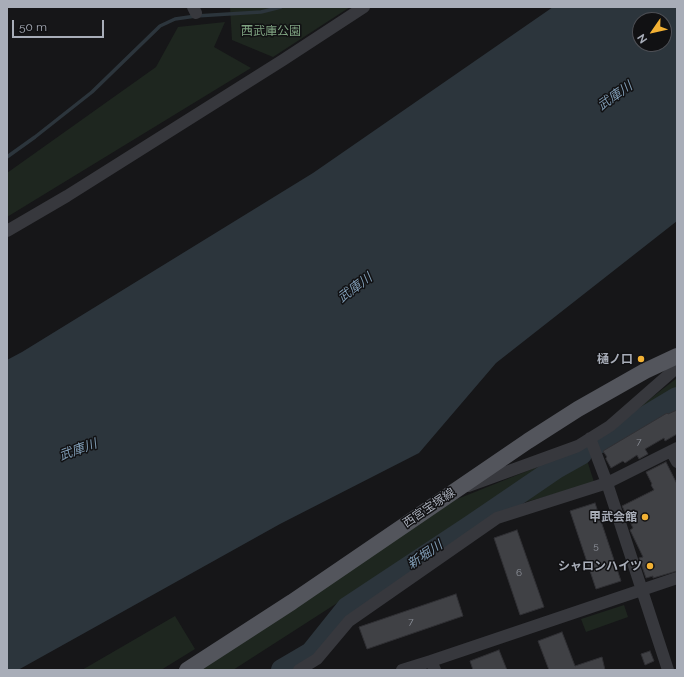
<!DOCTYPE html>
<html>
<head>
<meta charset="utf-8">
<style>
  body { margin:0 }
  #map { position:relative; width:684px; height:677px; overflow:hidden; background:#161618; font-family:Raleway,sans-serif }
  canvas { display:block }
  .frame { position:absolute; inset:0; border:8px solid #a8adb8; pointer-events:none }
  .north { position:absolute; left:632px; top:12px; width:40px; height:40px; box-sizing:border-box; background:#111113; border:1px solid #4d4f55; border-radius:50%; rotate:236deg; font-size:11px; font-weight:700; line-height:16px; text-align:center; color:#a8adb8 }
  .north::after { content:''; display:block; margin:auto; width:14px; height:18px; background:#f2b134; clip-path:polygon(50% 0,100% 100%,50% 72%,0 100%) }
  .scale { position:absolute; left:12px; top:20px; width:92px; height:18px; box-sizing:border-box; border:2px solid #a8adb8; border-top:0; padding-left:5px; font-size:12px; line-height:14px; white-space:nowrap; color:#a8adb8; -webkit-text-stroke:3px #111113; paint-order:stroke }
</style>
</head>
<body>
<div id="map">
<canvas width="684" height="677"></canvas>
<div class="frame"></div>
<div class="north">N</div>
<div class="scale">50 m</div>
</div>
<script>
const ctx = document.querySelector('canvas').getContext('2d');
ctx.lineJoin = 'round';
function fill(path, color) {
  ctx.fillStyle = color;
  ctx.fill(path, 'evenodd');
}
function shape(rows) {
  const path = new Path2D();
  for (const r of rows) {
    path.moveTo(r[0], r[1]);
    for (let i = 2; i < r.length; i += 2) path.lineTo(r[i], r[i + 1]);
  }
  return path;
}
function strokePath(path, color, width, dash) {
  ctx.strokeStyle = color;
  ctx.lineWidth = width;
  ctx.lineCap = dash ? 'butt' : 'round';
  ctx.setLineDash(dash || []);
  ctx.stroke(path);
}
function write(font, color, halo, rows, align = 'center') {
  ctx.font = font + ' Raleway,"Noto Sans JP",sans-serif';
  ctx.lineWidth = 3;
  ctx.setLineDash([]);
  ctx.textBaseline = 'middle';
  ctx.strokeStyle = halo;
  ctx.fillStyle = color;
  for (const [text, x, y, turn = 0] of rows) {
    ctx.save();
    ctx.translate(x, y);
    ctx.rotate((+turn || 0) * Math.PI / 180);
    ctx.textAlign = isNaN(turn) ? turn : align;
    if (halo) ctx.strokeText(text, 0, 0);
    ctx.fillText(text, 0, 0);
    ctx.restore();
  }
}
const green = shape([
  [230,7,350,7,273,57,232,40],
  [225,22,214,47,251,68,7,217,7,173,156,67,178,27],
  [677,378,677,395,641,415,637,409],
  [586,457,594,482,541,498,474,515,233,670,196,670,455,500,552,461,554,466,532,480,535,486],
  [624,605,628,617,586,632,581,619],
  [175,616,195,649,161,670,82,670]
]);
const water = shape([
  [553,7,677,7,677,221,496,363,419,453,280,524,18,670,7,670,7,360,22,352,313,173],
  [640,20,664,20,664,44,640,44]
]);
const stream = shape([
  [7,157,35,137,92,92,160,26,175,19,196,16,261,12,281,7]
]);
const river = shape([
  [601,442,621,430,637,422,677,398],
  [282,670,311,653,347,608,471,526,556,468,581,454]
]);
const building = shape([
  [677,410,677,434,665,441,664,438,645,449,648,454,639,459,637,455,625,463,623,461,611,468,606,459,606,458,607,457,603,451,667,413,668,414,677,410],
  [666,462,677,484,677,571,653,578,653,576,646,578,639,558,643,557,630,530,633,528,622,506,654,490,651,485,652,484,646,472,666,462],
  [595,503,621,581,596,589,570,511,595,503],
  [517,530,544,607,520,615,494,538,517,530],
  [456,594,463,616,367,649,359,627,456,594],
  [562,632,575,666,602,657,605,670,549,670,538,641,562,632],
  [499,650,507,670,473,670,470,661,499,650],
  [650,651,654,661,645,665,641,654,650,651]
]);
const minor = shape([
  [193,7,196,13],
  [7,231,67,196,283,60,364,7],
  [590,438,607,483,668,670],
  [671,451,677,462],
  [468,486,578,446,610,426,674,370,677,366],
  [431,661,677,578],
  [299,670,317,659,349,621,497,518,607,483,677,448],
  [402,670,431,661,435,670]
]);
const major = shape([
  [187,670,292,602,528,441,578,409,645,371,677,356]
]);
const markers = [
  [641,359,4,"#f2b134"],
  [645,517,4,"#f2b134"],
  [650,566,4,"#f2b134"]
];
const numberNames = [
  ["7",639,442],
  ["5",596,546],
  ["6",519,573],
  ["7",411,622]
];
const parkNames = [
  ["西武庫公園",271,31]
];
const poiNames = [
  ["樋ノ口",633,359],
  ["甲武会館",637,517],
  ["シャロンハイツ",642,566]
];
const streetNames = [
  ["西宮宝塚線",429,508,-34]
];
const waterNames = [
  ["武庫川",615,96,-35],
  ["武庫川",355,288,-37],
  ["武庫川",78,450,-20],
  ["新堀川",425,555,-34]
];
fill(green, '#1e261f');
fill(water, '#2c353c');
strokePath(stream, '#2c353c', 3.5);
strokePath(river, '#2c353c', 22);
fill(building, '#404145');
strokePath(building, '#303034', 1);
strokePath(minor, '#37383d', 12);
strokePath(major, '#53555c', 16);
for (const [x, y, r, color] of markers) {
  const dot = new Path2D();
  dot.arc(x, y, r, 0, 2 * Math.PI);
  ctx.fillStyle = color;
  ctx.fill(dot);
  strokePath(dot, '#111113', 1.5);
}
write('10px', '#8e929b', null, numberNames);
write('12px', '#7fa381', '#111113', parkNames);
write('bold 12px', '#a8adb8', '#111113', poiNames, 'right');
write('12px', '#a8adb8', '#111113', streetNames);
write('italic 13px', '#7f9bb3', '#111113', waterNames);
</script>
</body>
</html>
